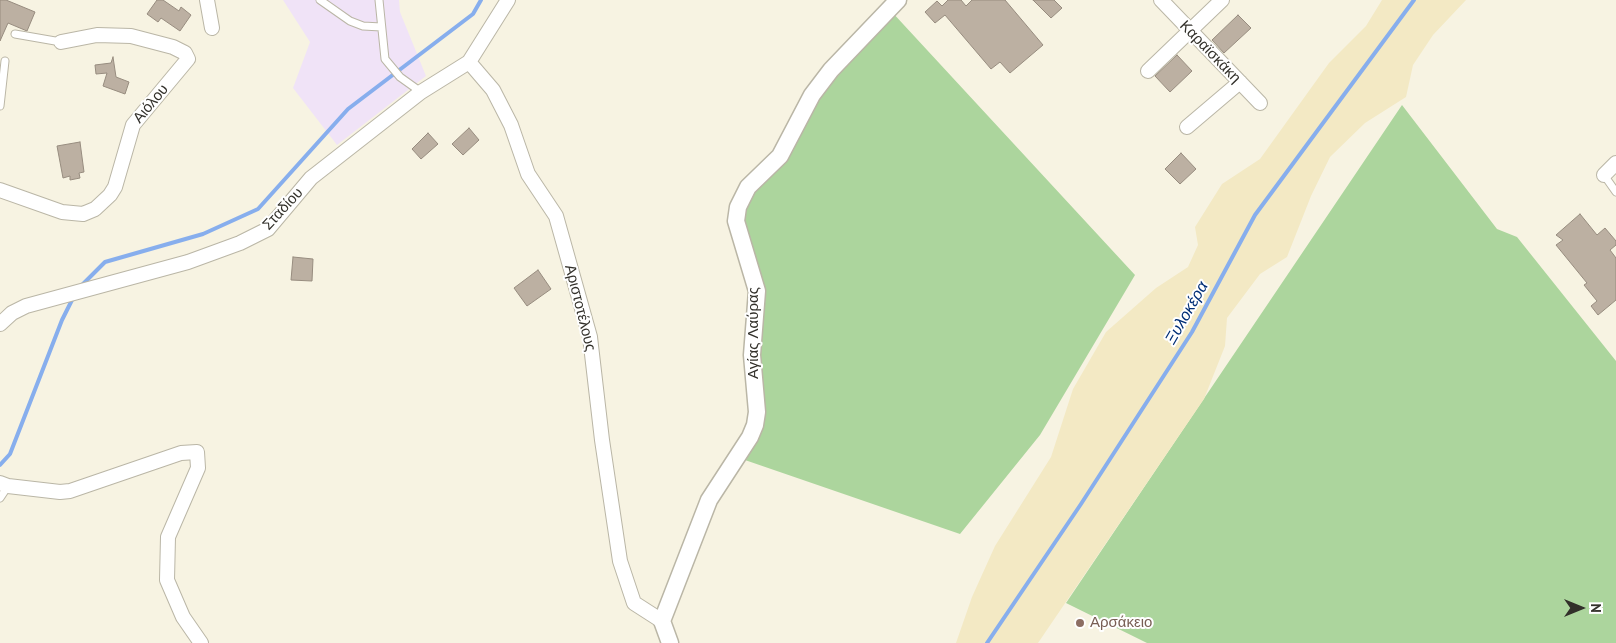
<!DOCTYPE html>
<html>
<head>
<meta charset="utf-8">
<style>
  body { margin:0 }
  #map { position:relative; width:1616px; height:643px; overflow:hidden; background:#f7f3e2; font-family:"PT Sans",sans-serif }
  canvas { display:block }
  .north { position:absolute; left:1556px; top:583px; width:50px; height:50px; -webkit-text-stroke:4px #fff; paint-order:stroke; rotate:90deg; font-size:14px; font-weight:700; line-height:20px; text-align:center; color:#32302a }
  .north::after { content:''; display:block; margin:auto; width:18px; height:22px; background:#32302a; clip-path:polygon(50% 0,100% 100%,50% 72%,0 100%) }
</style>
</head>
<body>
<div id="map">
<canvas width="1616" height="643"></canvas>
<div class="north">N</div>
</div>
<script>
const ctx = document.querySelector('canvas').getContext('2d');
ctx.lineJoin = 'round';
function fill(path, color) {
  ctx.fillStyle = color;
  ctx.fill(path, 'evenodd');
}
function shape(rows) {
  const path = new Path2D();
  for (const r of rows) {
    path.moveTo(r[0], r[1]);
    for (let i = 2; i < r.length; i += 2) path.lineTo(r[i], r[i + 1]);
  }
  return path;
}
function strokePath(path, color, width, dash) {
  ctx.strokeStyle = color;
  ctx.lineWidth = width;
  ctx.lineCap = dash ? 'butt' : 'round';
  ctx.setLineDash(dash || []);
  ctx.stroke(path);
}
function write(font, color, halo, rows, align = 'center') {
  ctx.font = font + ' "PT Sans",sans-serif';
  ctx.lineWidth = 4;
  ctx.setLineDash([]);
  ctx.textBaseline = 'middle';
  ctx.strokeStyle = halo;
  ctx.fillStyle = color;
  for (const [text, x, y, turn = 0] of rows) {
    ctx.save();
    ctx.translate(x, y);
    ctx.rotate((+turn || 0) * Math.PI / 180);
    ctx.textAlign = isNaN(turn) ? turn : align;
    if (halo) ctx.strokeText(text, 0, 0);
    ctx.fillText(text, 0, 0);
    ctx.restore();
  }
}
const commercial = shape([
  [283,0,399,0,400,12,426,76,337,145,293,88,310,42]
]);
const green = shape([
  [891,11,1135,275,1040,435,960,534,742,459,762,425,743,225,744,208,750,192,818,100],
  [1402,105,1497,229,1517,237,1616,361,1616,643,1147,643,1066,603]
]);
const sand = shape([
  [1382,0,1466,0,1433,35,1413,65,1406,97,1365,123,1330,157,1311,196,1287,257,1260,274,1227,318,1225,346,1204,399,1038,643,956,643,972,597,995,546,1051,457,1073,389,1106,332,1156,288,1188,267,1198,245,1195,227,1222,184,1260,159,1329,63,1366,26]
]);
const stream = shape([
  [81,286,105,262,203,234,258,209,348,109,473,14,481,0],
  [0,465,10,454,62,320,73,298],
  [987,643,1081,504,1192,332,1255,215,1414,0]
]);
const building = shape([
  [0,0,6,0,35,12,27,31,8,23,0,41,0,0],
  [157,0,163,0,179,11,181,7,191,15,180,31,161,18,158,22,147,14,157,0],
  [948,0,961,0,966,6,972,0,1005,0,1043,45,1010,73,1000,62,991,69,945,15,935,23,925,12,937,1,942,6,948,0],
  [1033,0,1054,0,1062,8,1051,18,1033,0],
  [1238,15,1251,28,1224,53,1212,40,1238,15],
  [1177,55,1192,71,1170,92,1155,76,1177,55],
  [113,57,116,77,129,82,125,94,103,86,107,73,96,74,95,65,111,63,113,57],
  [469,128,479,140,463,155,452,144,469,128],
  [428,133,438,144,421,159,412,149,428,133],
  [80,142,84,172,79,173,80,178,70,180,70,176,63,178,57,146,80,142],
  [1181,153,1196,169,1180,184,1165,169,1181,153],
  [1580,214,1597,235,1605,228,1616,241,1616,245,1610,250,1616,258,1616,300,1598,315,1591,306,1597,301,1584,285,1587,283,1556,245,1563,240,1556,235,1580,214],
  [293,257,313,259,312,281,291,280,293,257],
  [538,270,551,289,527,306,514,288,538,270]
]);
const service = shape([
  [320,0,350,21,363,26,381,27],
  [379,0,385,59,400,77,421,92],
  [15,34,61,42],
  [0,106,5,61],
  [1604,175,1616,192],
  [0,498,8,486]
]);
const minor = shape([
  [207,0,212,28],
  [1161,0,1260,103],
  [469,62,493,90,511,125,528,174,556,216,590,337,602,440,620,561,634,603,662,621],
  [1148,71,1222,0],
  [1187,127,1240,82],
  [1604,175,1616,163],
  [0,190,62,212,83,214,95,209,110,195,115,187,133,125,188,59,185,53,173,47,131,36,97,35,61,42],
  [0,324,12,313,26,306,188,262,240,243,268,229,311,178,421,92,469,62,508,0],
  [0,483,8,486,60,492,70,491,181,453,197,452,198,468,168,537,167,580,183,617,201,643]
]);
const tertiary = shape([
  [670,643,662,621,709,500,750,437,755,425,757,412,752,355,757,291,736,221,738,207,748,187,780,156,812,95,831,70,898,0]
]);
const markers = [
  [1080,623,5,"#8d6e63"]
];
const streetNames = [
  ["Καραϊσκάκη",1210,52,46],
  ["Αιόλου",151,104,-50],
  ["Σταδίου",283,209,-47],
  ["Αριστοτέλους",580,308,76],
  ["Αγίας Λαύρας",754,333,-90]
];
const educationNames = [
  ["Αρσάκειο",1090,623]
];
const waterNames = [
  ["Ξυλοκέρα",1187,313,-60]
];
fill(commercial, '#f0e3f7');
fill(green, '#acd59d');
fill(sand, '#f3e9c4');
strokePath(stream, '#87aeed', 4);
fill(building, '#bcb0a2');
strokePath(building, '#978c7f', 1);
strokePath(service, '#bab6a6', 9);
strokePath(minor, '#bab6a6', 16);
strokePath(tertiary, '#bab6a6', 19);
strokePath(service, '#fff', 7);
strokePath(minor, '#fff', 14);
strokePath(tertiary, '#fff', 16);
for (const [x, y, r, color] of markers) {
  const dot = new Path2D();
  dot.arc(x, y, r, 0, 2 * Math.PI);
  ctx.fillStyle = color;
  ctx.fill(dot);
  strokePath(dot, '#fff', 2);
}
write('15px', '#32302a', '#fff', streetNames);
write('15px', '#785e54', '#fff', educationNames, 'left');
write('italic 16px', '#002e76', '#fff', waterNames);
</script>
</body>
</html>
